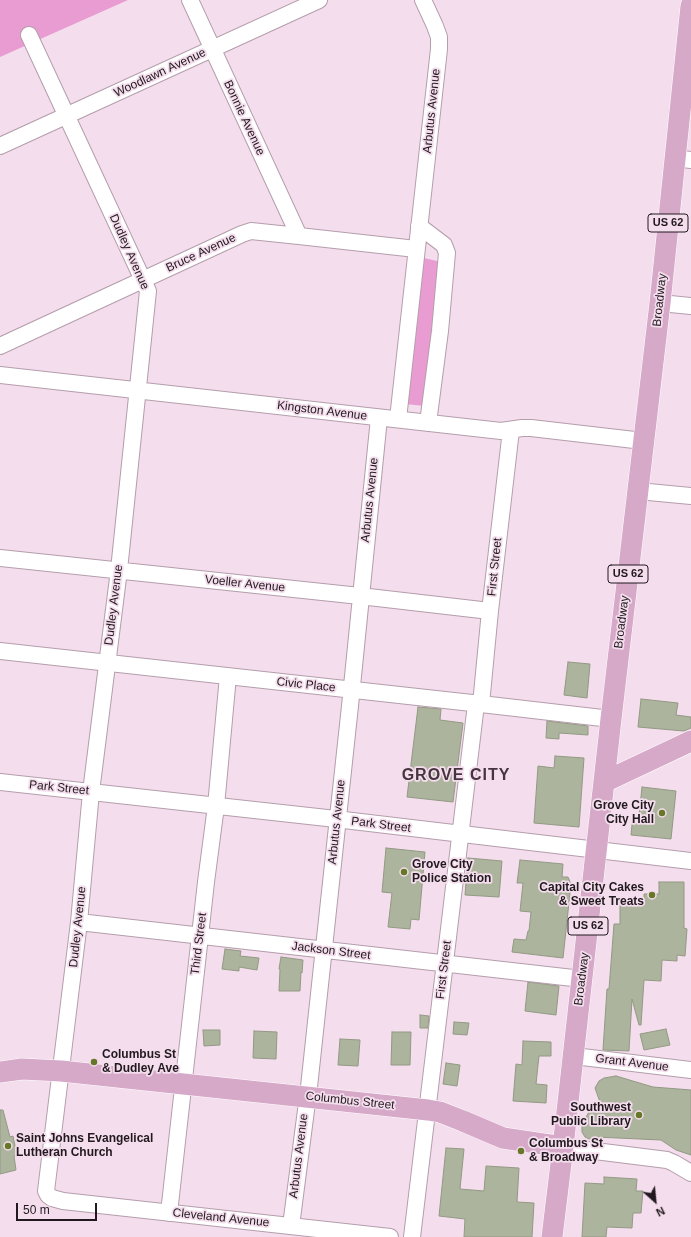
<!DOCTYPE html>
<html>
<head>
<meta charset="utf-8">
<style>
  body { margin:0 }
  #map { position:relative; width:691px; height:1237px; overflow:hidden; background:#f4ddec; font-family:Arial,sans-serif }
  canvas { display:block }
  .north { position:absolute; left:635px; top:1181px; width:40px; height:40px; -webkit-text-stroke:3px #f4ddec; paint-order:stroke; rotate:153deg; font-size:11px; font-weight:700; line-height:16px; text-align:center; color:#21191f }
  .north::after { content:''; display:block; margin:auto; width:14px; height:18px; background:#21191f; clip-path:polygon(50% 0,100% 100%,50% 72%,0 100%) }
  .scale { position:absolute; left:16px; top:1203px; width:81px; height:18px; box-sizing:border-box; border:2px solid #21191f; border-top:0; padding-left:5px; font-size:12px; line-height:14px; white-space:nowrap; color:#21191f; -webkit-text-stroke:3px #f4ddec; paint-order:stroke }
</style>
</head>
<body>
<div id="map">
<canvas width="691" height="1237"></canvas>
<div class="north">N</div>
<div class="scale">50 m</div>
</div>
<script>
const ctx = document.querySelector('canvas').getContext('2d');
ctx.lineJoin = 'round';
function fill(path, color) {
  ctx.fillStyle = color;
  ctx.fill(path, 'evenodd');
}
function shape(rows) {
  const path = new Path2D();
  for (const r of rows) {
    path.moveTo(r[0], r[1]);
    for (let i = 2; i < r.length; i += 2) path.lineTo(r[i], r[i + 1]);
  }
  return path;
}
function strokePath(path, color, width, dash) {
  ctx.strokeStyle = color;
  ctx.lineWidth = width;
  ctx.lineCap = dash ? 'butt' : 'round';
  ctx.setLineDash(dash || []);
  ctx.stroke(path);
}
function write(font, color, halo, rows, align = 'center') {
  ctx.font = font + ' Arial,sans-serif';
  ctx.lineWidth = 3.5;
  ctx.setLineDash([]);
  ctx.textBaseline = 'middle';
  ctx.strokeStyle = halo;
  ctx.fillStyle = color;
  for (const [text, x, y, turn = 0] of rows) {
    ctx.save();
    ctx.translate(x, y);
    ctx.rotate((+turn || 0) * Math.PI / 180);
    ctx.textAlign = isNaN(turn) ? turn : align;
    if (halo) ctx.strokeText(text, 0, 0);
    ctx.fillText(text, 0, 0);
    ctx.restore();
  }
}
const green = shape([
  [0,0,128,0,0,57],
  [424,258,437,261,442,270,425,406,405,404,421,264]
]);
const building = shape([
  [568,662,590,664,587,698,564,695,568,662],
  [641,699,678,703,676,715,691,717,691,728,684,731,638,727,641,699],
  [418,707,441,709,440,720,463,723,453,802,407,797,418,707],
  [547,721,588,726,588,735,559,733,559,739,546,738,547,721],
  [555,756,584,758,579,827,534,823,538,766,554,768,555,756],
  [642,787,676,791,671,839,631,835,633,815,639,816,642,787],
  [386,848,425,852,419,920,411,919,410,929,388,927,392,893,382,892,386,848],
  [468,858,502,861,499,897,465,895,468,858],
  [520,860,563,864,562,877,568,877,571,884,563,958,512,952,514,939,526,940,528,931,529,931,531,912,520,911,523,883,517,883,520,860],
  [659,882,684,882,684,928,687,929,685,956,677,955,677,961,662,960,661,981,644,980,641,1025,639,1025,632,999,629,1051,603,1050,607,989,609,989,614,924,620,924,620,899,644,899,644,894,659,894,659,882],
  [225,949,241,951,240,956,259,958,257,970,239,967,239,971,222,969,225,949],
  [281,957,303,960,302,973,301,972,300,991,279,991,280,969,279,969,281,957],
  [528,982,559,986,556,1015,525,1011,528,982],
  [420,1015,429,1016,428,1028,420,1028,420,1015],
  [454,1022,469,1023,467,1035,453,1034,454,1022],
  [666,1029,670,1045,644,1050,640,1034,666,1029],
  [203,1030,220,1030,220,1045,204,1046,203,1030],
  [254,1031,277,1032,276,1059,253,1058,254,1031],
  [392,1032,411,1032,410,1065,391,1065,392,1032],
  [340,1039,360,1040,358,1066,338,1065,340,1039],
  [523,1041,551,1042,551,1056,539,1056,536,1084,547,1085,546,1103,513,1101,516,1064,522,1065,523,1041],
  [446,1063,460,1065,457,1086,443,1084,446,1063],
  [616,1076,653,1087,691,1090,691,1155,676,1150,661,1140,596,1137,589,1139,585,1137,582,1132,582,1124,589,1112,591,1103,601,1105,595,1088,599,1081,604,1078,616,1076],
  [0,1110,3,1110,10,1137,13,1136,17,1155,14,1156,16,1170,0,1174,0,1110],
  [446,1148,464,1149,460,1189,484,1191,486,1166,519,1168,517,1202,534,1203,532,1237,464,1237,465,1219,439,1216,446,1148],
  [604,1177,637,1179,636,1191,643,1191,641,1213,633,1213,632,1228,607,1227,606,1237,582,1237,585,1183,604,1184,604,1177]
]);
const minor = shape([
  [190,0,299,236],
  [29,35,148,291,119,570,91,792,79,922,46,1191,48,1195,52,1198,63,1201,390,1237],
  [0,146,319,0],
  [675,158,691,160],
  [419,226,444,245,447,253,440,331,428,423],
  [660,303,691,306],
  [0,346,242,234,251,231,299,236,416,249],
  [0,375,501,431,522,428,531,428,643,441],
  [398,419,439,49,439,37,435,26,423,0],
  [638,491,691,496],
  [0,558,360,596,490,611],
  [0,651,481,704,611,719],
  [481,704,490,611,511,430],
  [0,782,327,818,691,861],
  [79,922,582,979],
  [574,1056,691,1070],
  [563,1147,667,1160,674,1163,691,1173],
  [169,1213,206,882,216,806,228,676],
  [291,1226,309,1087,350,706,379,418],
  [412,1237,476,704]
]);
const major = shape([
  [604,782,691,741],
  [0,1072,22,1069,61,1071,428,1110,440,1112,463,1121,503,1138,563,1147],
  [552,1237,563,1147,611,719,660,303,691,6]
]);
const markers = [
  [662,813,4,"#667828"],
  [404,872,4,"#667828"],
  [652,895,4,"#667828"],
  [94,1062,4,"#667828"],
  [639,1115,4,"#667828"],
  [8,1146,4,"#667828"],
  [521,1151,4,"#667828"]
];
const shields = [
  [668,223,40],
  [628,574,40],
  [588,926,40]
];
const shieldNames = [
  ["US 62",668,223],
  ["US 62",628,574],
  ["US 62",588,926]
];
const streetNames = [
  ["Woodlawn Avenue",160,73,-25],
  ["Arbutus Avenue",432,111,-84],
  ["Bonnie Avenue",244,118,65],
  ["Dudley Avenue",129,252,66],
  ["Bruce Avenue",201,253,-25],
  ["Broadway",660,300,-84],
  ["Kingston Avenue",322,411,7],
  ["Arbutus Avenue",370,500,-84],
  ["First Street",495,567,-84],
  ["Voeller Avenue",245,584,6],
  ["Dudley Avenue",114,605,-83],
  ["Broadway",622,622,-83],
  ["Civic Place",306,685,6],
  ["Park Street",59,788,6],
  ["Arbutus Avenue",337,822,-84],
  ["Park Street",381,825,7],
  ["Dudley Avenue",78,927,-84],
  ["Third Street",199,944,-83],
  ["Jackson Street",331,951,7],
  ["First Street",444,970,-83],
  ["Broadway",582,979,-83],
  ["Grant Avenue",632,1063,7],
  ["Columbus Street",350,1101,6],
  ["Arbutus Avenue",299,1156,-83],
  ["Cleveland Avenue",221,1218,6]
];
const poiNames = [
  ["Grove City",654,806,"right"],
  ["City Hall",654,820,"right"],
  ["Grove City",412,865],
  ["Police Station",412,879],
  ["Capital City Cakes",644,888,"right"],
  ["& Sweet Treats",644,902,"right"],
  ["Columbus St",102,1055],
  ["& Dudley Ave",102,1069],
  ["Southwest",631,1108,"right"],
  ["Public Library",631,1122,"right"],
  ["Saint Johns Evangelical",16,1139],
  ["Lutheran Church",16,1153],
  ["Columbus St",529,1144],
  ["& Broadway",529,1158]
];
const districtNames = [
  ["GROVE CITY",456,776]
];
fill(green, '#e99cd1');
fill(building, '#adb49d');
strokePath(building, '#929984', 1);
strokePath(minor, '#b49eac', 18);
strokePath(major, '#fff', 22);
strokePath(minor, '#fff', 16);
strokePath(major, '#d6a9c9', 21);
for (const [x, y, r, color] of markers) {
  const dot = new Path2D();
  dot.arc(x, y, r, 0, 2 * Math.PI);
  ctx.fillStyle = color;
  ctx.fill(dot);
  strokePath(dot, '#f4ddec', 1.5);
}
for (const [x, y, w] of shields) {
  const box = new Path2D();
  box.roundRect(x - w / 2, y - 9, w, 18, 3);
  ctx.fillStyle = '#f4ddec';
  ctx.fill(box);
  strokePath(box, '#21191f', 1);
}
write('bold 11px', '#21191f', null, shieldNames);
write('12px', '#21191f', '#f4ddec', streetNames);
write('bold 12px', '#21191f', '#f4ddec', poiNames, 'left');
ctx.letterSpacing = '1px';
write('bold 16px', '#463440', '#f4ddec', districtNames);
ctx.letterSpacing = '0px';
</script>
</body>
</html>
